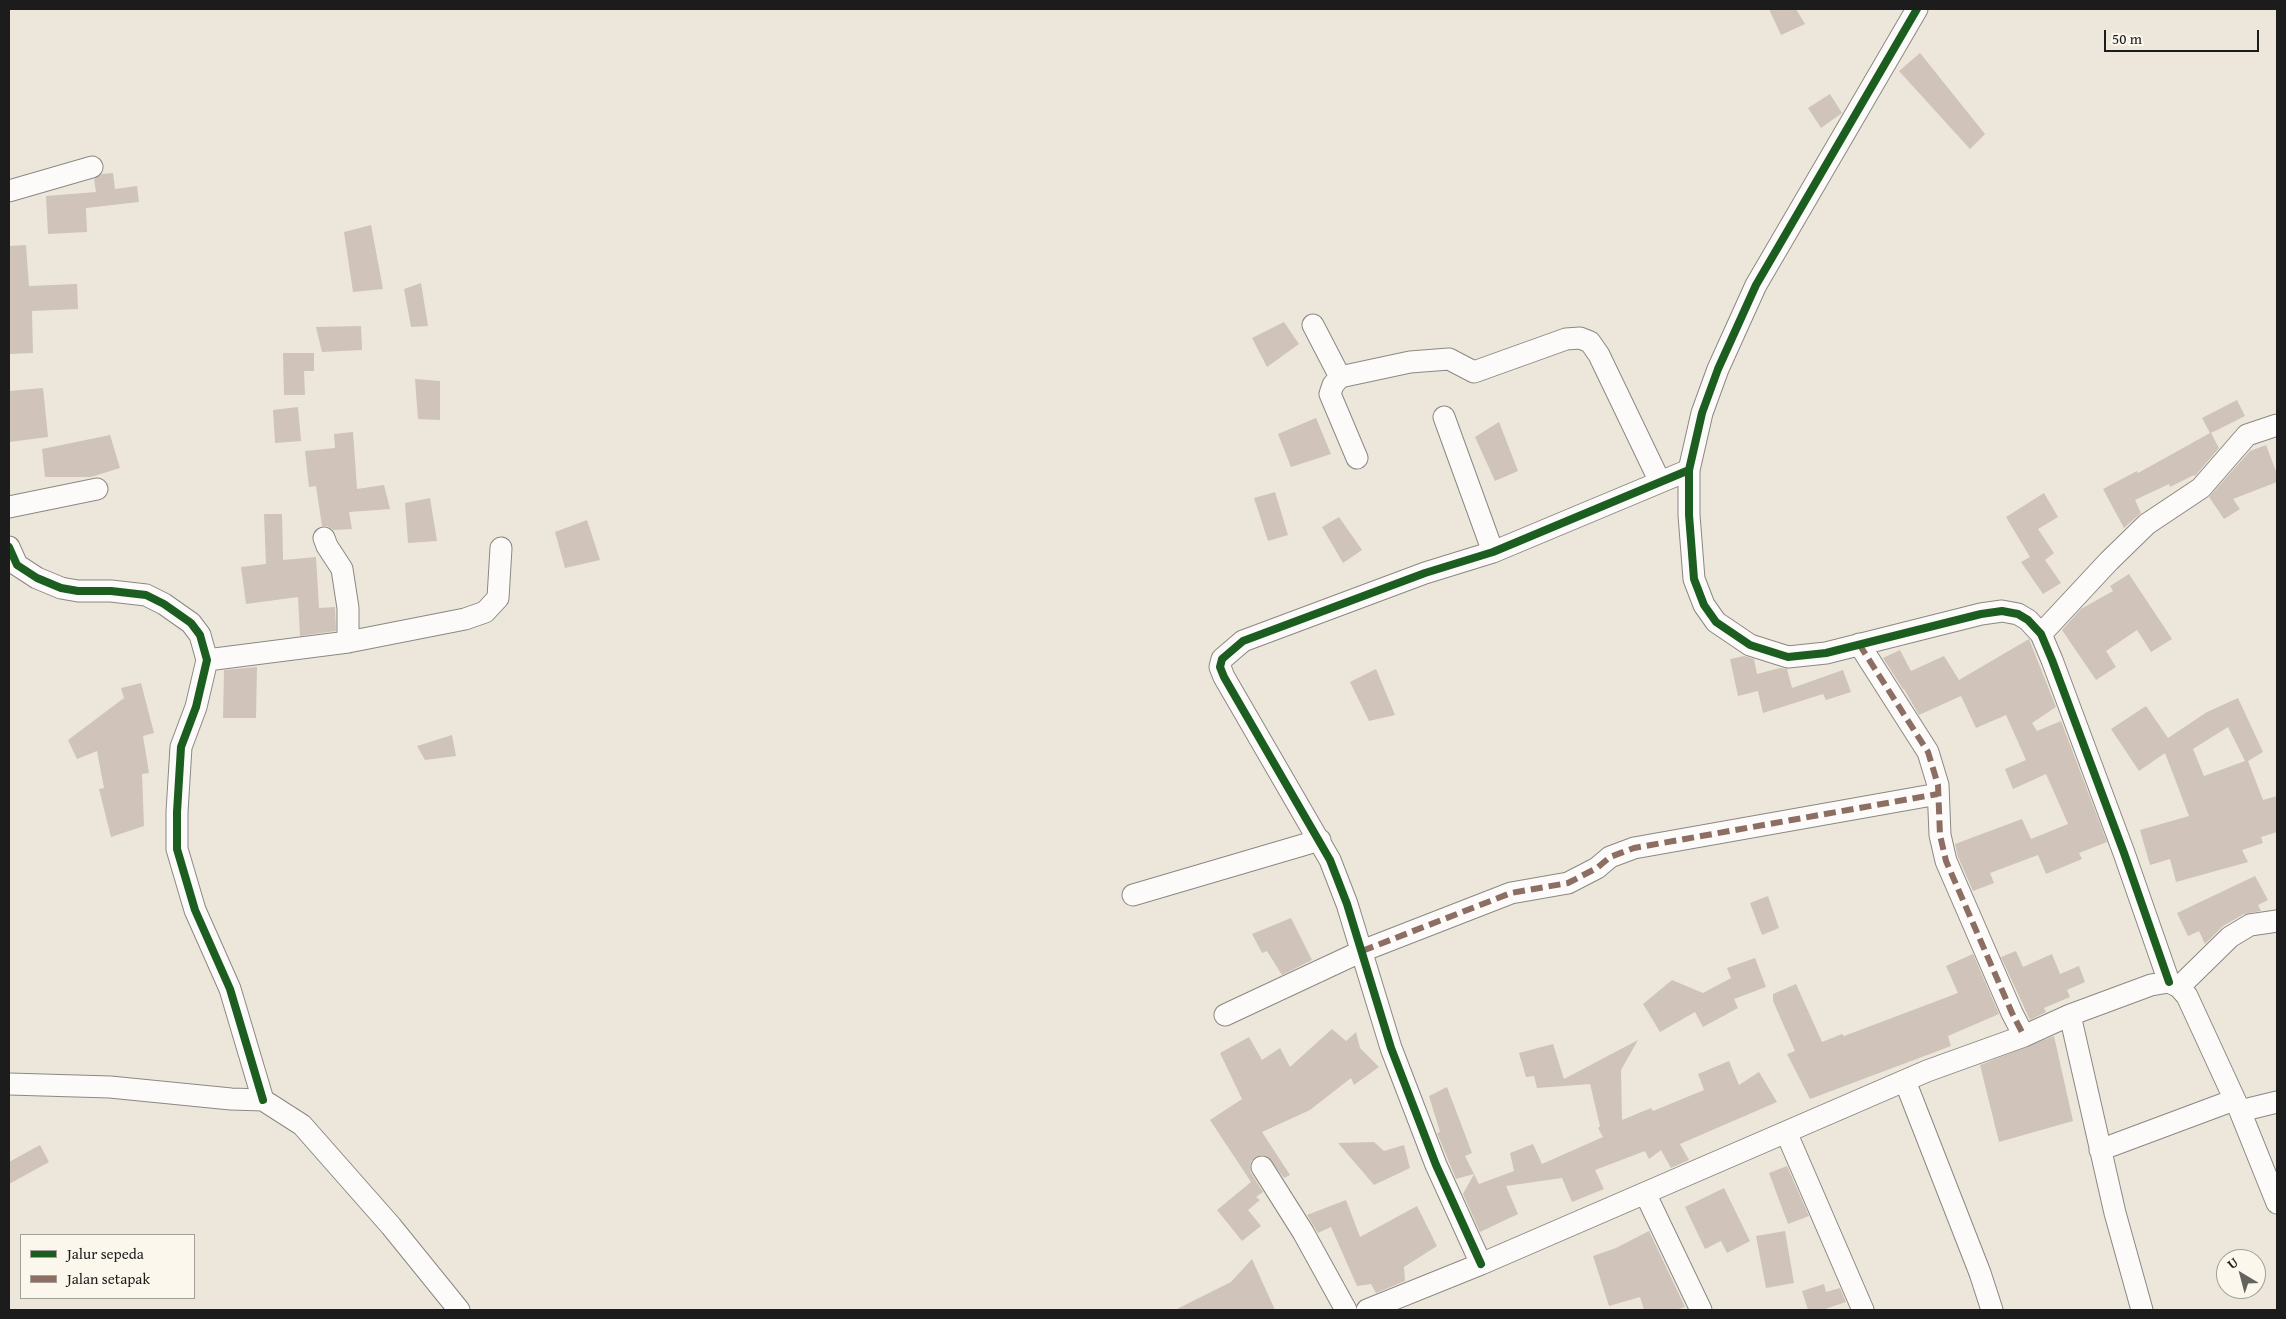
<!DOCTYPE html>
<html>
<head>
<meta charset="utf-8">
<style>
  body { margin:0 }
  #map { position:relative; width:2286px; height:1319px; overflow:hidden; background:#ede7db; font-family:"Gentium Book Plus",serif }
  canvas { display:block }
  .frame { position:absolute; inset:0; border:10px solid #1c1c1c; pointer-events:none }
  .legend { position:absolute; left:20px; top:1234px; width:175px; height:65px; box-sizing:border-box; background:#fbf7ec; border:1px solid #a29f99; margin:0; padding:6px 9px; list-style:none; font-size:15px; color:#1c1c1c }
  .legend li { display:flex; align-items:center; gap:10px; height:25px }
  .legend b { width:25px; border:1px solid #a29f99 }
  .north { position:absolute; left:2216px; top:1249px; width:50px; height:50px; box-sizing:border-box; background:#fbf7ec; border:1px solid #a29f99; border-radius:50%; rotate:323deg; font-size:14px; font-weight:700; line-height:20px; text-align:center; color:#1c1c1c }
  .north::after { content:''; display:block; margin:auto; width:18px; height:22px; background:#65635f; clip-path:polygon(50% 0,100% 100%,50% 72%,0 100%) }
  .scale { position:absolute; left:2104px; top:30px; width:155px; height:22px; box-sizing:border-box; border:2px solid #1c1c1c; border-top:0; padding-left:6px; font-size:15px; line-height:18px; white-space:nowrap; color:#1c1c1c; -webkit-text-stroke:4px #fbf7ec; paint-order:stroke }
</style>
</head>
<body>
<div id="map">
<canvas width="2286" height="1319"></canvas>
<div class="frame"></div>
<ul class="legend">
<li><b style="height:6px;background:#1b5e20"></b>Jalur sepeda</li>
<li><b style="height:6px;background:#8d6e63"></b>Jalan setapak</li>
</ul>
<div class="north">U</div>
<div class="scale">50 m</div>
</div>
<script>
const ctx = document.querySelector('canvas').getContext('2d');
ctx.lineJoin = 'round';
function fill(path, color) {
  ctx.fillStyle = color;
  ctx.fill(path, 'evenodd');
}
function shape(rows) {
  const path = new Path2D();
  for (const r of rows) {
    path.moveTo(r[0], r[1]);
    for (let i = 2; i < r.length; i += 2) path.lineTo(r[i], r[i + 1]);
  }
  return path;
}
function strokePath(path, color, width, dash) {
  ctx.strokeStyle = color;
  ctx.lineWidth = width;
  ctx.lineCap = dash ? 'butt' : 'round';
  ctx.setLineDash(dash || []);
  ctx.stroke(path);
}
const building = shape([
  [1769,9,1796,9,1805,24,1781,35],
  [1920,53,1985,134,1970,149,1899,71],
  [1830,94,1842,113,1821,128,1808,108],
  [113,173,115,189,137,186,139,202,86,208,87,232,48,234,46,196,96,192,94,179,102,174],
  [371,225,383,289,353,292,344,232],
  [26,245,29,286,77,284,78,309,32,311,33,353,9,354,9,246],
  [421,283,428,326,411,327,404,289],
  [1284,322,1299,344,1267,367,1252,338],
  [361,326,362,350,322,352,316,327],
  [283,353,314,353,314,371,304,371,305,395,284,395],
  [415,379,440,381,440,420,418,419],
  [43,388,48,437,9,442,9,391],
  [2237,400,2245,416,2211,433,2219,448,2195,476,2194,475,2170,487,2169,484,2135,500,2141,513,2124,528,2103,489,2137,471,2138,473,2210,433,2202,418],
  [298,407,301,441,275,443,273,410],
  [1316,418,1331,454,1291,467,1278,434],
  [1499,422,1518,471,1495,481,1475,437],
  [353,432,357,489,384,485,390,509,349,512,352,529,334,530,327,526,322,526,316,486,309,487,305,451,335,448,334,434],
  [110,435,120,468,91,477,45,477,42,449],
  [2266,445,2277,474,2277,482,2233,499,2240,509,2224,519,2209,497,2250,451],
  [1275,492,1288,535,1268,541,1254,498],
  [2044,493,2058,517,2038,529,2054,553,2045,560,2061,583,2043,594,2021,562,2030,557,2006,517],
  [430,498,437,541,408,543,405,503],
  [264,514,282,514,283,560,316,557,319,608,335,607,336,631,300,636,298,597,246,604,241,567,266,564],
  [1339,517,1362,550,1343,563,1322,527],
  [587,520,600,560,565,568,555,532],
  [2129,574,2172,639,2151,652,2137,630,2106,651,2116,667,2096,680,2062,630,2081,609,2113,591,2110,586],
  [2029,639,2056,707,2032,723,2037,731,2061,721,2107,842,2079,853,2082,859,2046,874,2038,855,1990,873,1994,883,1973,891,1958,857,1955,844,2022,819,2031,839,2068,824,2046,774,2013,789,2005,769,2026,760,2006,715,1976,728,1961,696,1919,715,1904,689,1903,689,1883,658,1900,650,1911,671,1944,656,1959,680],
  [1744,656,1754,659,1757,674,1780,668,1787,669,1792,688,1843,670,1851,692,1826,700,1823,694,1763,713,1758,691,1738,696,1730,659],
  [257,667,256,718,223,718,224,670],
  [1376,669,1395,715,1369,721,1350,682],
  [141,683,154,733,143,736,149,773,142,774,144,826,111,837,99,789,104,788,97,751,77,759,68,740,124,698,121,688],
  [2238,698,2263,752,2248,761,2263,800,2277,796,2277,832,2261,837,2263,843,2242,850,2248,862,2176,882,2170,859,2150,865,2140,830,2189,816,2165,753,2139,771,2111,729,2146,706,2168,738,2207,712],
  [2228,727,2245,761,2204,776,2193,749],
  [452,735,456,756,425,760,417,746],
  [2255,876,2268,900,2258,905,2261,911,2244,914,2223,926,2205,944,2199,931,2188,936,2177,913],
  [1768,896,1779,928,1762,935,1750,903],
  [1291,918,1312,960,1282,975,1267,951,1262,953,1252,934],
  [2016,951,2023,967,2052,954,2060,974,2079,966,2085,982,2067,990,2070,997,2044,1008,2046,1012,2030,1020,2001,957],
  [1973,954,1999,1014,1948,1036,1951,1046,1810,1099,1787,1054,1795,1051,1773,1001,1773,994,1796,984,1822,1042,1842,1034,1844,1036,1958,993,1946,966],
  [1755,958,1766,987,1734,999,1738,1008,1703,1027,1695,1012,1660,1032,1643,1004,1672,980,1703,993,1731,978,1727,968],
  [1332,1029,1346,1041,1356,1032,1360,1048,1379,1067,1354,1085,1351,1078,1310,1110,1262,1132,1290,1175,1284,1178,1267,1156,1261,1155,1251,1161,1250,1167,1251,1173,1263,1192,1256,1197,1260,1200,1248,1210,1261,1226,1242,1241,1217,1210,1251,1182,1210,1120,1242,1099,1220,1053,1249,1037,1262,1060,1280,1048,1290,1067],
  [2054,1036,2073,1121,1999,1142,1980,1065],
  [1638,1040,1621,1070,1622,1120,1651,1108,1653,1111,1704,1090,1698,1074,1729,1061,1739,1085,1759,1072,1777,1102,1680,1144,1689,1160,1671,1168,1661,1150,1649,1159,1645,1151,1595,1170,1604,1189,1572,1202,1562,1178,1506,1186,1518,1214,1480,1232,1463,1194,1474,1174,1479,1184,1514,1171,1510,1153,1533,1144,1542,1164,1603,1137,1598,1128,1600,1126,1590,1084,1537,1088,1534,1076,1526,1077,1519,1053,1553,1044,1564,1079],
  [1447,1087,1472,1153,1465,1156,1474,1174,1456,1179,1437,1133,1440,1132,1429,1096],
  [1374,1142,1384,1151,1404,1145,1410,1168,1374,1185,1338,1143],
  [40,1145,49,1162,9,1184,9,1162],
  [1787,1166,1809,1216,1788,1224,1769,1173],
  [1724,1188,1750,1241,1727,1253,1721,1241,1705,1249,1685,1207],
  [1346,1200,1360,1237,1417,1206,1437,1246,1404,1267,1405,1281,1376,1293,1371,1284,1357,1286,1331,1227,1318,1233,1307,1215],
  [1649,1231,1685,1307,1675,1310,1644,1310,1640,1297,1609,1306,1593,1256,1616,1248],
  [1785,1231,1794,1283,1766,1288,1756,1236],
  [1252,1259,1275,1310,1175,1310,1231,1282],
  [1824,1284,1826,1292,1840,1288,1846,1302,1822,1310,1808,1310,1802,1291]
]);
const minor = shape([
  [1917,9,1756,285,1718,369,1702,413,1689,470,1689,515,1694,579,1704,605,1716,622,1750,645,1788,657,1826,653,1981,614,2002,611,2018,614,2028,620,2041,634,2052,660,2124,853,2169,982],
  [9,191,92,167],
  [1313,325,1340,377,1333,385,1330,394,1357,458],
  [1340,377,1410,362,1449,359,1474,372,1566,339,1580,338,1590,342,1599,355,1660,482],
  [1444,417,1493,552],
  [9,507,97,489],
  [324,538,327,546,342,569,348,608,348,642],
  [9,547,17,565,37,578,61,588,78,591,111,591,146,595,164,604,191,623,200,635,207,660,196,707,181,747,177,812,177,849,195,910,230,989,263,1100],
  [2041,634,2109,561,2147,524,2201,488,2247,435,2277,425],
  [1859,644,1928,752,1938,785,1940,835,1946,861,2012,1013,2024,1036],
  [207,660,348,642,465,619,485,612,498,598,501,548],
  [1133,895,1320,840],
  [2179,987,2230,937,2250,925,2277,921],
  [1225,1015,1362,951,1511,893,1568,883,1597,868,1610,857,1634,848,1938,794],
  [2070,1015,2115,1213,2142,1310],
  [1905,1081,1980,1273,1992,1310],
  [9,1084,110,1087,231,1099,263,1100,302,1125,391,1226,459,1310],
  [2240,1111,2277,1102],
  [1786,1132,1863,1310],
  [2100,1150,2234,1100],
  [1262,1167,1303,1232,1346,1310],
  [1645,1193,1701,1310],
  [1481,1264,1436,1165,1391,1048,1347,904,1330,860,1224,677,1220,667,1222,659,1243,641,1425,573,1493,552,1689,470],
  [1367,1310,1481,1264,1927,1071,2024,1036,2070,1015,2151,985,2169,982,2179,987,2187,996,2240,1111,2277,1203]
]);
const quiet = shape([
  [1859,644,1928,752,1938,785,1940,835,1946,861,2012,1013,2024,1036],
  [1362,951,1511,893,1568,883,1597,868,1610,857,1634,848,1938,794]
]);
const cycleway = shape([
  [1917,9,1756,285,1718,369,1702,413,1689,470,1689,515,1694,579,1704,605,1716,622,1750,645,1788,657,1826,653,1981,614,2002,611,2018,614,2028,620,2041,634,2052,660,2124,853,2169,982],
  [9,547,17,565,37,578,61,588,78,591,111,591,146,595,164,604,191,623,200,635,207,660,196,707,181,747,177,812,177,849,195,910,230,989,263,1100],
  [1481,1264,1436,1165,1391,1048,1347,904,1330,860,1224,677,1220,667,1222,659,1243,641,1425,573,1493,552,1689,470]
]);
fill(building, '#cfc3ba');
strokePath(minor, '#8b8882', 23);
strokePath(minor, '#fcfbfa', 21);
strokePath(quiet, '#8d6e63', 6, [12, 6]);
strokePath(cycleway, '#1b5e20', 8);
</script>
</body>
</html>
